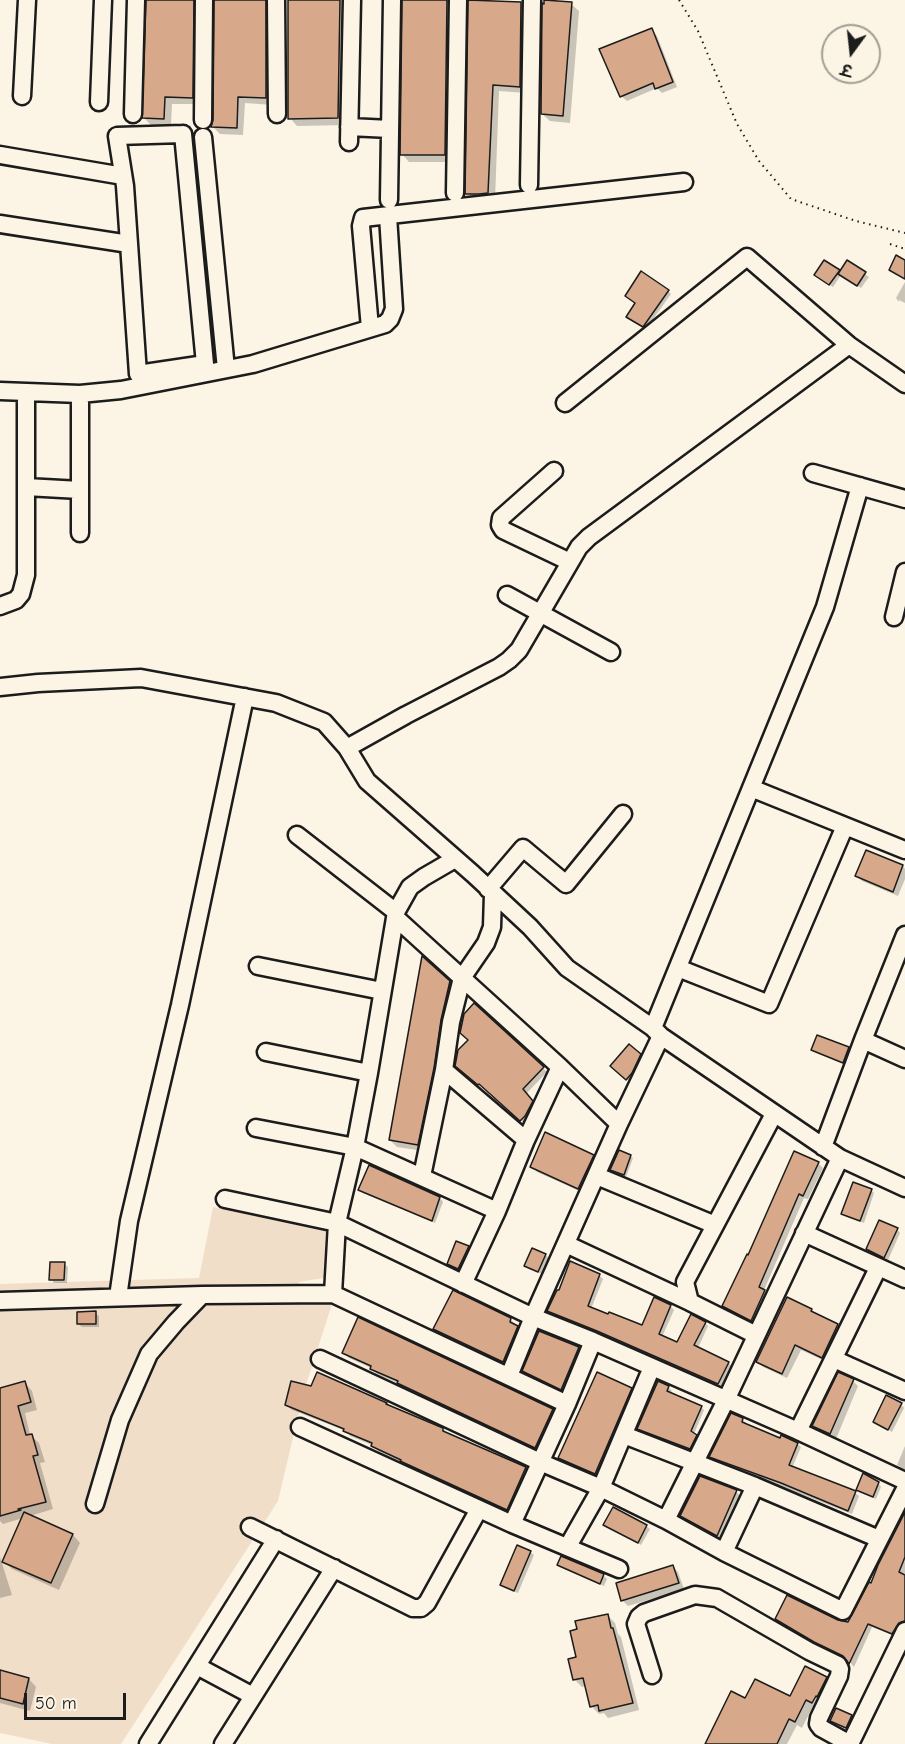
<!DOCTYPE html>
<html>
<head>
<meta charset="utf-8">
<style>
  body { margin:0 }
  #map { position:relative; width:905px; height:1744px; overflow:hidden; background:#fcf5e5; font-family:"Comic Neue","Playpen Sans Deva",sans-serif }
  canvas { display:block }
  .north { position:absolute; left:821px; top:24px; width:60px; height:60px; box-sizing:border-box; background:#fcf5e5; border:2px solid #a29e95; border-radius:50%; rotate:195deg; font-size:16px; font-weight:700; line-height:24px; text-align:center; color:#1c1c1c }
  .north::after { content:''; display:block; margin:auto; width:21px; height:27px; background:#1c1c1c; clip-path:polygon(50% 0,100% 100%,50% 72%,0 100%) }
  .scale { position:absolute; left:24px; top:1693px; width:102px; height:27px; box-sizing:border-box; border:3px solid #1c1c1c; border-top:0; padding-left:8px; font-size:18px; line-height:21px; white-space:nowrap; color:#1c1c1c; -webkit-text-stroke:4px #fcf5e5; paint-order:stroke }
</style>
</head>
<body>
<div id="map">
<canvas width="905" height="1744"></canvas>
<div class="north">उ</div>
<div class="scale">50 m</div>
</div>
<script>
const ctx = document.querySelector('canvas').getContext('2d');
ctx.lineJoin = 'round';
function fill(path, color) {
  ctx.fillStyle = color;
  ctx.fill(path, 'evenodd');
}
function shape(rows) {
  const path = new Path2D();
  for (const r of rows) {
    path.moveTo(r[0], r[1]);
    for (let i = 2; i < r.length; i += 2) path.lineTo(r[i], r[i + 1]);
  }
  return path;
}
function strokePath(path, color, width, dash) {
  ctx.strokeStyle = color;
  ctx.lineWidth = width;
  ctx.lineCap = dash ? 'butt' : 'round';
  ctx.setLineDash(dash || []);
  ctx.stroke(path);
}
const built = shape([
  [213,1207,326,1229,324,1278,299,1282,297,1297,333,1301,304,1391,278,1501,121,1744,52,1744,0,1733,0,1284,199,1278]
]);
const shadow = shape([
  [147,0,204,0,199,104,172,104,171,125,151,125,144,118],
  [216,0,276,0,273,105,245,103,243,135,220,134,213,127],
  [288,0,344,0,345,125,297,126,290,118],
  [403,0,449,0,455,6,452,162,409,162,402,154],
  [470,0,521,3,528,10,526,93,499,91,495,200,474,200,467,193],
  [571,4,579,11,570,123,550,121,542,114],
  [652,30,657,36,677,87,662,93,657,88,627,101,621,96],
  [848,262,869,277,861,288,841,275,833,287,819,278,839,271,841,273],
  [905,282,905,303,899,300,899,302,896,298],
  [668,291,671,294,646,329,631,320,636,303],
  [867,852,903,866,905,869,905,879,898,896,862,881,857,876],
  [449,983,456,990,424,1151,397,1147,390,1140],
  [474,1005,547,1072,526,1094,536,1106,525,1124,484,1087,483,1088,461,1070,470,1040],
  [848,1049,852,1052,847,1065,816,1053,812,1050],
  [640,1055,643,1058,630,1082,615,1069],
  [630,1156,633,1158,626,1177,612,1170],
  [593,1157,598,1162,584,1193,537,1172,532,1166],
  [818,1163,823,1168,808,1199,804,1198,764,1290,769,1296,756,1324,729,1311,724,1306],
  [360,1189,440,1198,443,1202,435,1223,363,1193],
  [871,1190,874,1193,864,1223,847,1217,843,1213],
  [897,1229,900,1233,888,1260,871,1253,867,1249],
  [468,1248,471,1251,462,1272,452,1267,449,1264],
  [545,1255,549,1258,542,1274,529,1269,526,1265],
  [571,1263,600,1276,603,1279,591,1309,643,1327,670,1306,674,1310,662,1337,678,1344,705,1323,708,1326,698,1348,728,1363,732,1366,722,1387,602,1334,553,1315,549,1311,560,1292],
  [64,1264,68,1267,67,1283,54,1283,51,1279],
  [788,1299,812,1310,817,1315,837,1325,843,1331,827,1362,801,1350,787,1378,763,1367,758,1362],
  [95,1313,99,1316,99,1327,82,1327,78,1324],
  [510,1319,515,1324,514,1326,522,1332,508,1366,439,1334,435,1329],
  [578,1348,584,1354,567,1394,529,1376,524,1371],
  [343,1352,552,1410,558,1416,541,1453,404,1388,400,1384,377,1374,371,1368,349,1358],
  [853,1381,858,1386,836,1439,819,1431,814,1426],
  [25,1383,32,1391,37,1410,25,1413,30,1435,39,1443,45,1462,40,1463,53,1509,30,1516,73,1535,80,1543,59,1590,12,1569,4,1561,23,1518,3,1524,0,1521,0,1387,2,1389],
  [668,1387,672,1391,670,1394,701,1407,704,1410,694,1434,699,1440,693,1452,642,1432,639,1429],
  [312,1388,386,1404,389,1407,444,1430,449,1435,526,1469,531,1474,512,1514,407,1466,404,1463,378,1451,374,1446,350,1436,346,1431,292,1410,287,1405],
  [631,1389,636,1395,601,1479,565,1463,560,1458],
  [901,1404,904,1408,892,1432,875,1422],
  [743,1420,746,1423,745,1425,781,1440,797,1444,801,1447,792,1468,855,1493,859,1496,852,1514,714,1460,711,1457],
  [905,1446,905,1470,897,1465],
  [701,1478,736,1492,742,1497,723,1540,687,1521,682,1515],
  [878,1483,881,1487,876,1499,861,1493,858,1489],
  [905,1515,905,1626,897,1637,872,1627,854,1667,847,1659,820,1646,781,1623,776,1619,838,1622,849,1624,872,1585],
  [605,1525,646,1526,650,1529,641,1545,609,1528],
  [530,1552,534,1555,518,1593,506,1588,502,1584],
  [0,1557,12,1595,0,1598],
  [561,1558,604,1576,607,1579,604,1586,562,1568,558,1565],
  [673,1567,678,1572,684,1589,628,1606,623,1601,618,1584],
  [607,1615,615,1623,618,1634,621,1637,639,1710,608,1718,604,1713,599,1714,592,1707,586,1686,582,1687,575,1680,578,1658],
  [0,1672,29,1679,36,1687,30,1711,0,1703],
  [826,1678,833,1685,820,1709,813,1706,802,1728,797,1725,787,1744,707,1744,746,1700,791,1698],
  [837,1710,851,1717,855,1720,849,1731,831,1720]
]);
const building = shape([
  [146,0,194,0,193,98,165,97,164,119,142,118,146,0],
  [214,0,266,0,266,98,238,97,237,128,211,127,213,120,214,0],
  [288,0,340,0,338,118,288,119,288,0],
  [402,0,447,0,445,155,400,155,402,0],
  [468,0,521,2,520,87,493,85,488,193,479,194,465,194,468,0],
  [544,0,572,2,563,116,541,114,542,3,544,4,544,0],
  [652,28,673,82,655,89,653,83,620,97,599,49,652,28],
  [896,255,905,260,905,279,889,270,896,255],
  [824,260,840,270,829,285,814,275,824,260],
  [847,260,866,272,857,286,838,274,847,260],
  [641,271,669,290,643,327,626,317,635,303,625,296,641,271],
  [866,850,903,865,893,892,855,876,866,850],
  [422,956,450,981,441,1020,434,1068,418,1145,389,1140,422,956],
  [474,1003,544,1067,523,1089,533,1101,525,1116,520,1121,479,1084,478,1085,455,1066,458,1050,468,1040,460,1033,464,1014,474,1003],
  [817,1035,849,1047,843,1063,811,1050,817,1035],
  [629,1044,641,1054,632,1073,626,1080,610,1066,629,1044],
  [545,1132,594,1155,578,1189,530,1167,545,1132],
  [619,1150,631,1155,624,1175,610,1170,619,1150],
  [794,1151,819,1162,803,1196,799,1194,759,1287,765,1290,751,1321,722,1306,747,1254,748,1255,794,1151],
  [369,1165,440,1197,432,1221,358,1190,369,1165],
  [853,1182,872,1189,860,1221,841,1214,853,1182],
  [879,1220,898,1228,884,1258,866,1249,879,1220],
  [456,1241,469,1246,458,1269,447,1264,456,1241],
  [532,1248,546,1254,538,1272,524,1266,532,1248],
  [570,1261,600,1274,588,1306,608,1314,609,1312,642,1325,654,1297,671,1305,659,1334,677,1342,691,1314,706,1322,694,1345,729,1362,718,1384,597,1331,547,1311,557,1290,559,1290,570,1261],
  [50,1262,65,1262,64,1280,49,1280,50,1262],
  [453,1290,511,1318,510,1322,518,1326,503,1362,433,1329,453,1290],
  [787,1297,812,1309,811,1311,838,1324,822,1358,795,1345,782,1374,756,1362,787,1297],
  [96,1311,96,1324,77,1324,77,1312,96,1311],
  [358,1317,553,1409,535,1448,397,1383,398,1381,370,1369,371,1366,342,1353,358,1317],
  [539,1331,579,1347,561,1390,522,1371,539,1331],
  [317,1372,387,1403,386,1404,443,1428,443,1431,526,1467,507,1510,400,1461,401,1460,371,1446,372,1443,343,1431,344,1429,285,1405,291,1381,311,1386,317,1372],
  [597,1372,632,1388,595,1474,558,1458,597,1372],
  [838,1372,854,1379,830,1434,812,1426,838,1372],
  [25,1381,31,1402,18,1406,26,1435,32,1434,38,1455,33,1456,46,1502,18,1509,21,1510,0,1516,0,1388,25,1381],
  [658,1381,669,1386,667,1391,702,1406,691,1431,697,1435,690,1449,637,1429,658,1381],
  [886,1395,902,1403,888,1430,873,1422,886,1395],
  [731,1413,743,1418,742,1422,780,1438,781,1435,798,1443,789,1465,856,1491,848,1511,781,1483,709,1457,731,1413],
  [863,1473,879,1482,873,1497,856,1490,863,1473],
  [700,1476,737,1490,717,1536,680,1516,700,1476],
  [613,1507,647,1525,638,1543,603,1525,613,1507],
  [24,1512,73,1534,51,1583,2,1562,24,1512],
  [905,1512,905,1557,899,1572,905,1575,905,1621,899,1623,892,1634,868,1624,849,1664,843,1656,814,1642,775,1619,787,1595,838,1620,848,1622,869,1582,871,1583,878,1565,905,1512],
  [517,1545,531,1551,514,1591,500,1585,517,1545],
  [561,1556,604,1574,600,1584,557,1565,561,1556],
  [673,1565,679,1583,621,1601,616,1583,673,1565],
  [608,1614,611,1628,613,1628,633,1703,599,1711,598,1705,590,1707,583,1678,573,1680,568,1659,576,1657,570,1631,577,1629,575,1621,608,1614],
  [805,1666,827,1677,817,1697,816,1696,812,1703,806,1700,795,1722,789,1719,777,1744,705,1744,731,1691,745,1698,755,1679,790,1696,805,1666],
  [0,1670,29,1678,23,1704,0,1698,0,1670],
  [836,1708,852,1715,846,1728,830,1721,836,1708]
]);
const path = shape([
  [679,0,698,31,737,124,759,161,791,199,856,221,905,233],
  [890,244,905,249]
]);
const minor = shape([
  [276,0,277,114],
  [22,96,27,0],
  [99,102,103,0],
  [133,114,136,0],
  [203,120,204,0],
  [349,127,390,129],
  [183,134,205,364,138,374,125,186,117,136,183,134],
  [203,137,226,369],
  [349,142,352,0],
  [0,155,123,176],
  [529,185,532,0],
  [455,193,458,0],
  [389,200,392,0],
  [0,224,129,244],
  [370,328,361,226,363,218,684,182],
  [0,391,80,394,121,390,253,364,385,324,390,319,394,309,388,216],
  [565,403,747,257,849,345,905,384],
  [554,471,501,518,500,525,503,530,570,562],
  [813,473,905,499],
  [26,487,80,490],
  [80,533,80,394],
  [507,595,611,652],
  [0,606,16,600,21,594,26,575,26,392],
  [894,617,905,572],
  [0,687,38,683,141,678,276,703,324,722,347,748,367,781,473,874,530,927,567,968,653,1028,661,1036,840,1158,905,1188],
  [347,748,406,715,499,667,509,660,519,650,579,547,589,537,849,345],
  [751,788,905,850],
  [297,835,396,912],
  [488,889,523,848,566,884,623,814],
  [395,917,560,1067,619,1124],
  [258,966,382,991],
  [678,968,769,1004,845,826],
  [653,1028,825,607,860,486],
  [863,1040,905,1059],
  [266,1052,369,1073],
  [444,1070,526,1140],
  [256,1128,355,1147,497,1211],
  [823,1147,863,1040,905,935],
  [422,1176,444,1070,451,1022,462,978,486,943,492,927,493,894],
  [597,1176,715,1225],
  [225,1199,337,1223,533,1317,593,1341,798,1431,905,1481],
  [804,1233,905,1279],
  [566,1244,690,1302],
  [463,1284,497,1211,526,1140,560,1067],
  [333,1294,337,1223,355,1147,369,1073,396,912,410,887,424,877,455,859],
  [118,1297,129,1221,180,1005,245,697],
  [0,1301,202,1295,333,1294,567,1404],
  [756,1335,690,1302,685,1282,774,1114],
  [320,1359,540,1462,601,1488,666,1520,724,1552,843,1611,905,1489],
  [834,1359,905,1391],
  [509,1376,533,1317,619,1124,661,1036],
  [300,1427,512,1524,619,1569],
  [798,1431,878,1268],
  [624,1435,755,1486,879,1539],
  [95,1504,120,1420,149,1354,176,1322,202,1295],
  [666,1520,726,1400,840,1158],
  [512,1524,567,1404,593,1341],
  [250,1527,413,1608,421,1608,427,1603,479,1509],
  [568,1546,601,1488,652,1367],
  [724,1552,755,1486],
  [197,1666,253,1696],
  [652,1675,636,1624,639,1617,644,1613,695,1595,717,1598,809,1651,838,1665,840,1669,839,1676,819,1718,818,1724,821,1728,850,1744],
  [148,1744,276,1539],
  [223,1744,334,1568],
  [850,1744,905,1631]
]);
fill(built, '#f1dec9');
fill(shadow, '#0003');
fill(building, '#d7a889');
strokePath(building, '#1c1c1c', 1.5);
strokePath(minor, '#1c1c1c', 21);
strokePath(path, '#1c1c1c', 2, [1.5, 4.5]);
strokePath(minor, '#fcf5e5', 16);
</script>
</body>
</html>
